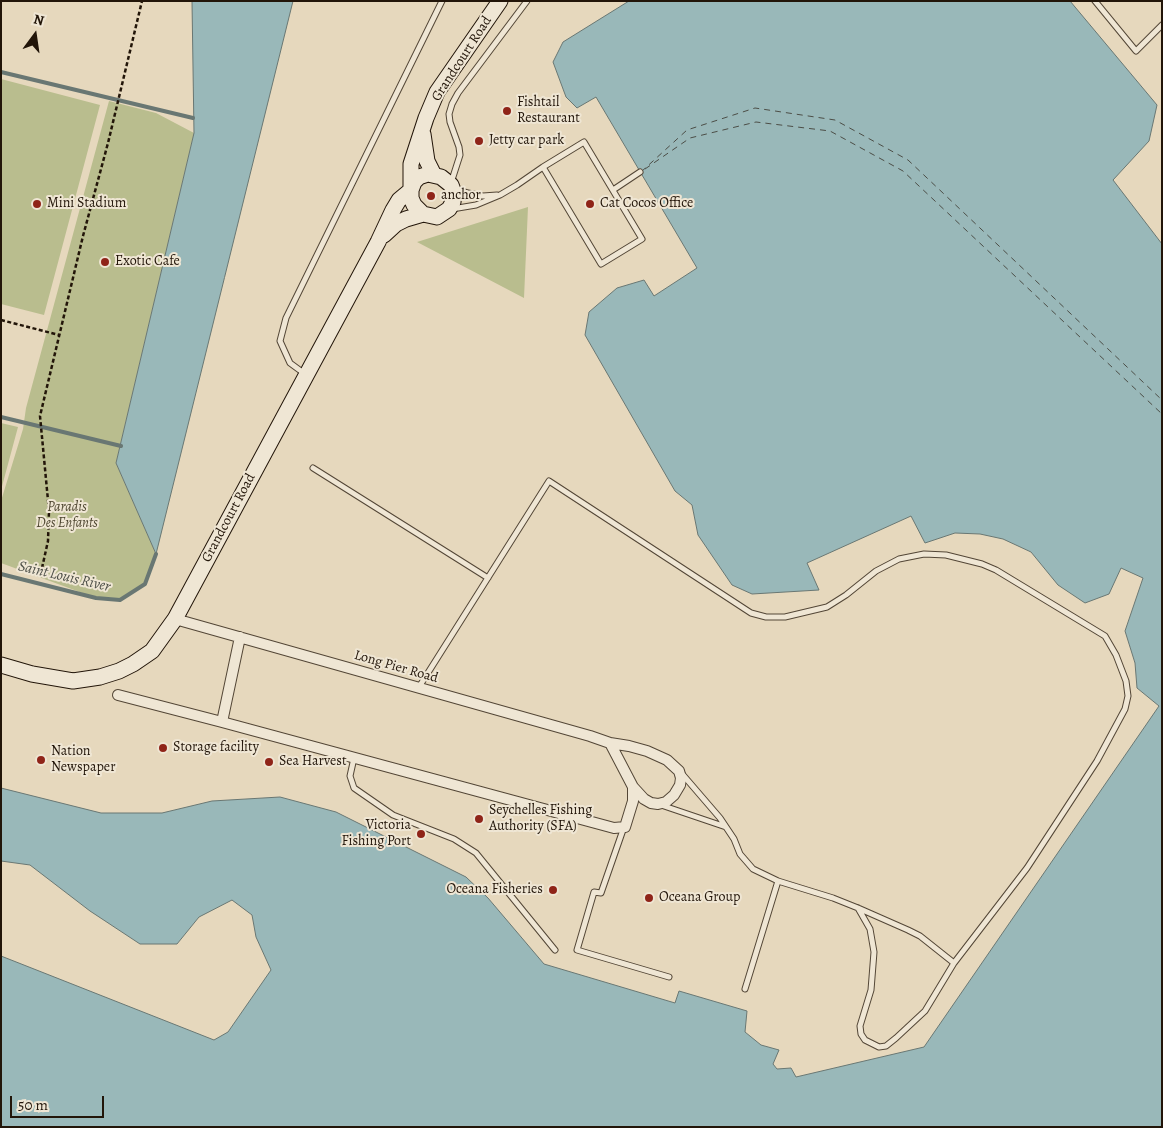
<!DOCTYPE html>
<html>
<head>
<meta charset="utf-8">
<style>
  body { margin:0 }
  #map { position:relative; width:1163px; height:1128px; overflow:hidden; background:#e6d8bd; font-family:Alegreya,serif }
  canvas { display:block }
  .frame { position:absolute; inset:0; border:2px solid #221509; pointer-events:none }
  .north { position:absolute; left:10px; top:10px; width:50px; height:50px; -webkit-text-stroke:4px #efe6d4; paint-order:stroke; rotate:14deg; font-size:14px; font-weight:700; line-height:20px; text-align:center; color:#221509 }
  .north::after { content:''; display:block; margin:auto; width:18px; height:22px; background:#221509; clip-path:polygon(50% 0,100% 100%,50% 72%,0 100%) }
  .scale { position:absolute; left:10px; top:1096px; width:94px; height:22px; box-sizing:border-box; border:2px solid #221509; border-top:0; padding-left:6px; font-size:15px; line-height:18px; white-space:nowrap; color:#221509; -webkit-text-stroke:4px #efe6d4; paint-order:stroke }
</style>
</head>
<body>
<div id="map">
<canvas width="1163" height="1128"></canvas>
<div class="frame"></div>
<div class="north">N</div>
<div class="scale">50 m</div>
</div>
<script>
const ctx = document.querySelector('canvas').getContext('2d');
ctx.lineJoin = 'round';
function fill(path, color) {
  ctx.fillStyle = color;
  ctx.fill(path, 'evenodd');
}
function shape(rows) {
  const path = new Path2D();
  for (const r of rows) {
    path.moveTo(r[0], r[1]);
    for (let i = 2; i < r.length; i += 2) path.lineTo(r[i], r[i + 1]);
  }
  return path;
}
function strokePath(path, color, width, dash) {
  ctx.strokeStyle = color;
  ctx.lineWidth = width;
  ctx.lineCap = dash ? 'butt' : 'round';
  ctx.setLineDash(dash || []);
  ctx.stroke(path);
}
function write(font, color, halo, rows, align = 'center') {
  ctx.font = font + ' Alegreya,serif';
  ctx.lineWidth = 4;
  ctx.setLineDash([]);
  ctx.textBaseline = 'middle';
  ctx.strokeStyle = halo;
  ctx.fillStyle = color;
  for (const [text, x, y, turn = 0] of rows) {
    ctx.save();
    ctx.translate(x, y);
    ctx.rotate((+turn || 0) * Math.PI / 180);
    ctx.textAlign = isNaN(turn) ? turn : align;
    if (halo) ctx.strokeText(text, 0, 0);
    ctx.fillText(text, 0, 0);
    ctx.restore();
  }
}
const green = shape([
  [1,79,100,105,44,315,1,304],
  [109,101,156,113,194,133,116,463,156,554,145,584,120,600,96,598,1,563,1,501,23,429,26,408],
  [528,207,524,298,417,242],
  [1,423,18,427,1,490]
]);
const water = shape([
  [192,1,293,1,156,554,116,463,194,133,192,1],
  [629,1,1070,1,1157,105,1149,141,1113,180,1162,244,1162,1127,1,1127,1,956,214,1040,228,1032,271,970,256,937,252,915,232,900,199,917,177,944,140,944,90,911,30,865,1,861,1,788,101,813,162,813,212,801,280,797,336,812,466,877,488,898,544,964,675,1003,679,991,747,1011,745,1032,761,1045,779,1050,773,1064,777,1069,791,1068,796,1077,924,1047,1159,706,1137,688,1135,663,1125,631,1143,578,1121,568,1109,594,1085,603,1058,585,1031,552,1003,539,980,534,955,533,925,543,911,516,807,563,819,590,752,594,732,585,698,535,692,505,675,491,585,335,589,312,617,288,644,280,654,296,697,268,596,97,577,108,566,97,553,62,563,42,629,1]
]);
const stream = shape([
  [1,72,193,118],
  [1,417,121,446],
  [1,574,96,598,120,600,145,584,156,554]
]);
const ferry = shape([
  [645,169,690,138,756,122,830,131,903,171,1162,414],
  [641,172,687,130,755,108,835,120,908,160,1162,400]
]);
const path = shape([
  [1,320,59,335],
  [42,568,48,541,49,511,40,416,83,236,108,143,142,1]
]);
const lane = shape([
  [1095,1,1136,51,1162,25],
  [451,183,460,155,459,147,450,122,449,114,452,104,458,93,527,1],
  [456,189,468,193,483,196,497,195],
  [613,190,640,172],
  [452,209,476,205,500,195,517,185,543,167,584,142,642,239,601,264,543,167],
  [305,374,290,363,280,341,286,318,442,1],
  [313,468,488,578],
  [419,687,549,481,751,613,766,617,785,617,827,607,846,595,876,571,899,559,924,554,946,555,982,564,996,570,1105,636,1116,655,1126,681,1128,696,1125,709,1097,761,1027,868,954,963,925,1011,896,1038,886,1046,879,1047,865,1040,861,1034,860,1026,871,990,874,952,870,929,858,908],
  [354,758,350,776,354,788,393,815,454,839,476,853,555,950],
  [683,775,720,818,734,839,740,854,753,869,778,881,833,898,858,908,908,930,920,936,954,963],
  [661,805,726,827],
  [624,827,601,893,594,892,577,950,669,977],
  [745,989,778,881]
]);
const street = shape([
  [175,619,590,736,610,743,629,746,647,751,667,760,679,771,681,778,680,785,674,795,666,802,658,804,651,803,644,799,633,787,610,743],
  [240,637,222,722,614,828,625,827,633,801,633,787],
  [118,695,222,722]
]);
const secondary = shape([
  [423,134,427,161,434,175],
  [384,235,396,224,406,219,423,214,437,217,449,209,453,202,454,193,451,185,441,177,428,174,419,177,414,182,411,190,411,198,414,205,423,214],
  [1,665,32,674,73,681,100,677,119,671,133,664,152,651,175,619,378,242,393,210,399,200,411,190,411,164,426,118,437,92,500,1]
]);
const markers = [
  [507,111,5,"#8f2418"],
  [479,141,5,"#8f2418"],
  [431,196,5,"#8f2418"],
  [37,204,5,"#8f2418"],
  [590,204,5,"#8f2418"],
  [105,262,5,"#8f2418"],
  [163,748,5,"#8f2418"],
  [41,760,5,"#8f2418"],
  [269,762,5,"#8f2418"],
  [479,819,5,"#8f2418"],
  [421,834,5,"#8f2418"],
  [553,890,5,"#8f2418"],
  [649,898,5,"#8f2418"]
];
const streetNames = [
  ["Grandcourt Road",462,59,-57],
  ["Grandcourt Road",229,518,-62],
  ["Long Pier Road",396,667,16]
];
const poiNames = [
  ["Fishtail",517,103],
  ["Restaurant",517,119],
  ["Jetty car park",489,141],
  ["anchor",441,196],
  ["Mini Stadium",47,204],
  ["Cat Cocos Office",600,204],
  ["Exotic Cafe",115,262],
  ["Storage facility",173,748],
  ["Nation",51,752],
  ["Newspaper",51,768],
  ["Sea Harvest",279,762],
  ["Seychelles Fishing",489,811],
  ["Authority (SFA)",489,827],
  ["Victoria",411,826,"right"],
  ["Fishing Port",411,842,"right"],
  ["Oceana Fisheries",543,890,"right"],
  ["Oceana Group",659,898]
];
const parkNames = [
  ["Paradis",67,508],
  ["Des Enfants",67,524]
];
const waterNames = [
  ["Saint Louis River",64,577,13]
];
fill(green, '#b9bd8e');
fill(water, '#99b8b9');
strokePath(water, '#697773', 1);
strokePath(stream, '#697773', 4);
strokePath(ferry, '#4c4e47', 1, [6, 5]);
strokePath(lane, '#534636', 7);
strokePath(street, '#534636', 12);
strokePath(secondary, '#221509', 17);
strokePath(path, '#221509', 2.5, [4, 2.5]);
strokePath(lane, '#efe6d4', 5);
strokePath(street, '#efe6d4', 10);
strokePath(secondary, '#efe6d4', 15);
for (const [x, y, r, color] of markers) {
  const dot = new Path2D();
  dot.arc(x, y, r, 0, 2 * Math.PI);
  ctx.fillStyle = color;
  ctx.fill(dot);
  strokePath(dot, '#efe6d4', 2);
}
write('14px', '#221509', '#efe6d4', streetNames);
write('14px', '#221509', '#efe6d4', poiNames, 'left');
write('italic 14px', '#4f4731', '#efe6d4', parkNames);
write('italic 15px', '#4c4e47', '#efe6d4', waterNames);
</script>
</body>
</html>
